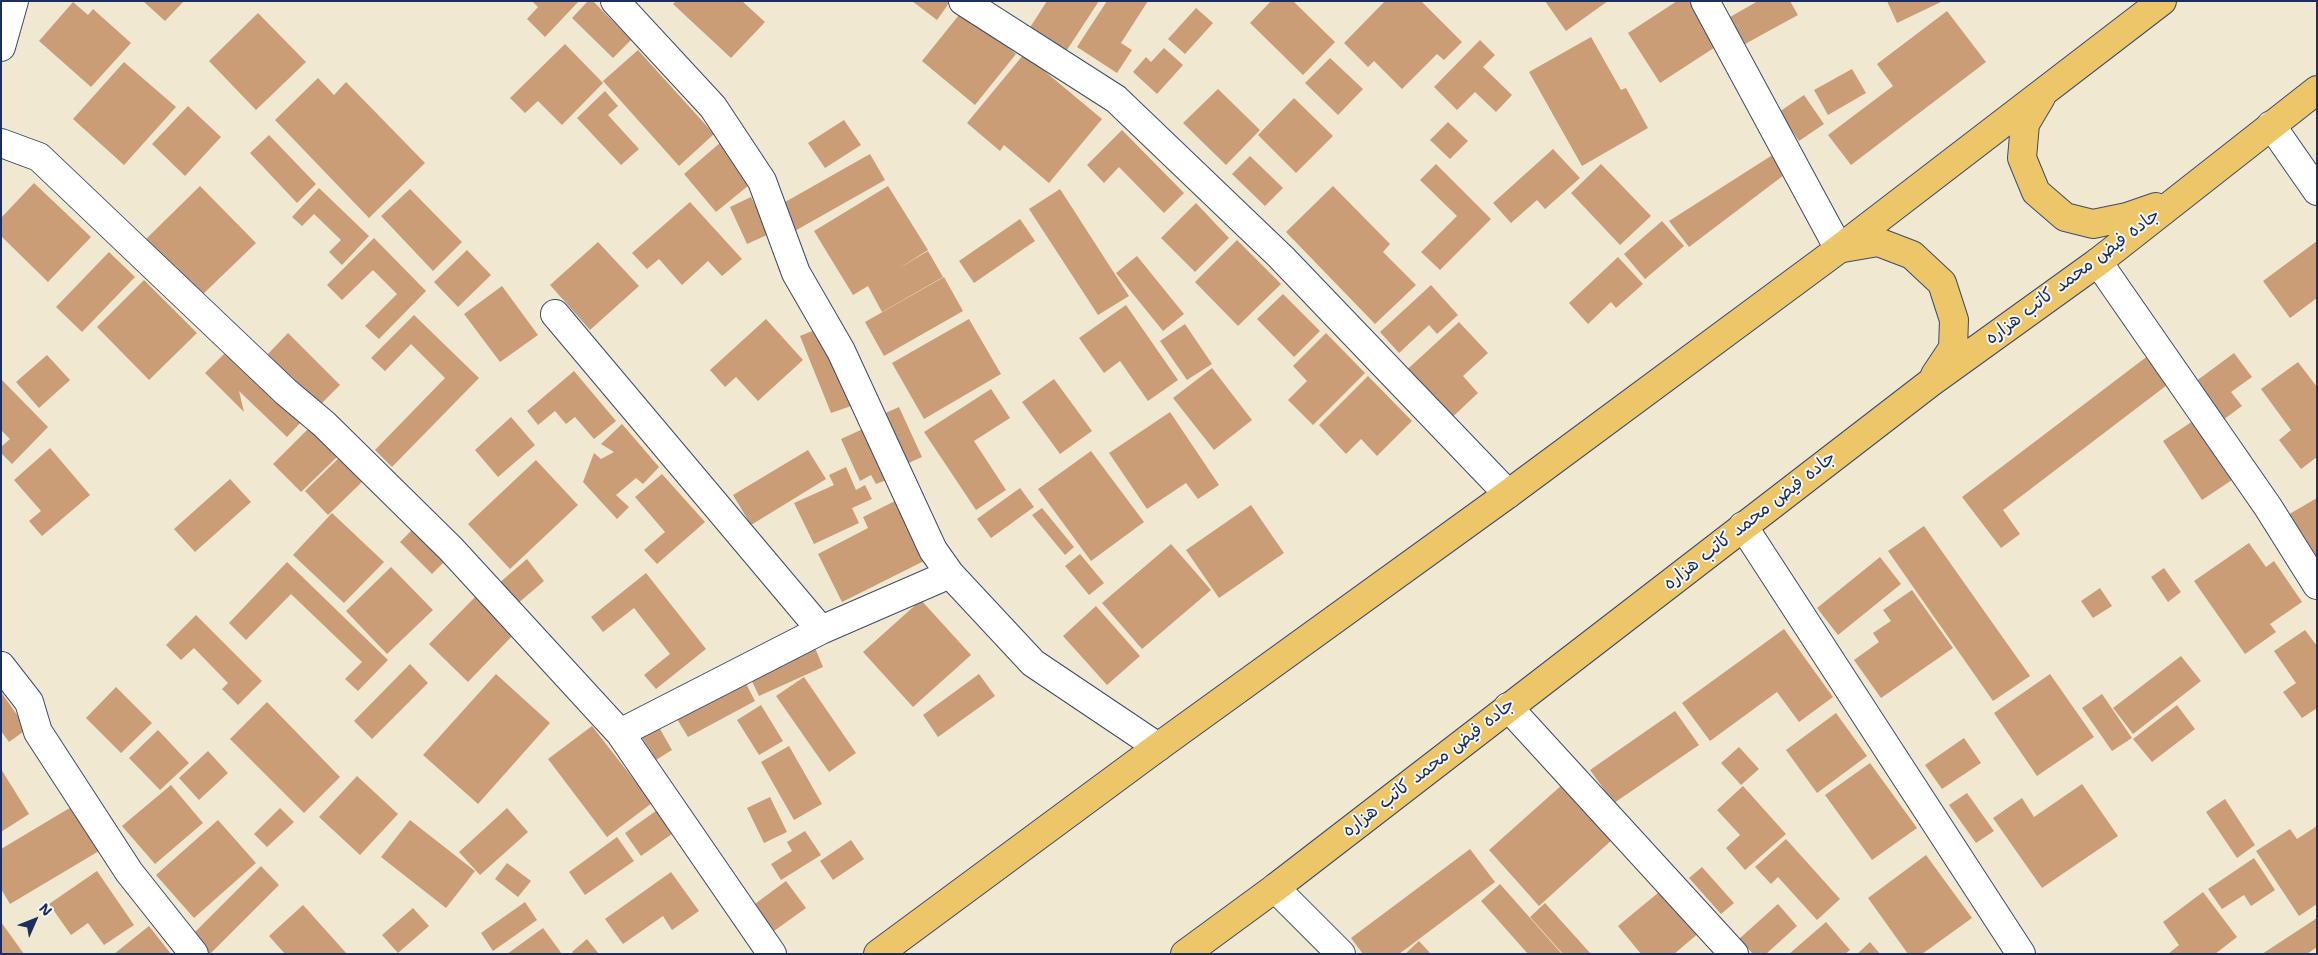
<!DOCTYPE html>
<html>
<head>
<meta charset="utf-8">
<style>
  body { margin:0 }
  #map { position:relative; width:2318px; height:955px; overflow:hidden; background:#f0e8d1; font-family:"Shantell Sans",sans-serif }
  canvas { display:block }
  .frame { position:absolute; inset:0; border:2px solid #1b2f5e; pointer-events:none }
  .north { position:absolute; left:10px; top:895px; width:50px; height:50px; -webkit-text-stroke:4px #f6f6f2; paint-order:stroke; rotate:46deg; font-size:14px; font-weight:700; line-height:20px; text-align:center; color:#1b2f5e }
  .north::after { content:''; display:block; margin:auto; width:18px; height:22px; background:#1b2f5e; clip-path:polygon(50% 0,100% 100%,50% 72%,0 100%) }
</style>
</head>
<body>
<div id="map">
<canvas width="2318" height="955"></canvas>
<div class="frame"></div>
<div class="north">N</div>
</div>
<script>
const ctx = document.querySelector('canvas').getContext('2d');
ctx.lineJoin = 'round';
function fill(path, color) {
  ctx.fillStyle = color;
  ctx.fill(path, 'evenodd');
}
function shape(rows) {
  const path = new Path2D();
  for (const r of rows) {
    path.moveTo(r[0], r[1]);
    for (let i = 2; i < r.length; i += 2) path.lineTo(r[i], r[i + 1]);
  }
  return path;
}
function strokePath(path, color, width, dash) {
  ctx.strokeStyle = color;
  ctx.lineWidth = width;
  ctx.lineCap = dash ? 'butt' : 'round';
  ctx.setLineDash(dash || []);
  ctx.stroke(path);
}
function write(font, color, halo, rows, align = 'center') {
  ctx.font = font + ' "Shantell Sans","Playpen Sans Arabic",sans-serif';
  ctx.lineWidth = 4;
  ctx.setLineDash([]);
  ctx.textBaseline = 'middle';
  ctx.strokeStyle = halo;
  ctx.fillStyle = color;
  for (const [text, x, y, turn = 0] of rows) {
    ctx.save();
    ctx.translate(x, y);
    ctx.rotate((+turn || 0) * Math.PI / 180);
    ctx.textAlign = isNaN(turn) ? turn : align;
    if (halo) ctx.strokeText(text, 0, 0);
    ctx.fillText(text, 0, 0);
    ctx.restore();
  }
}
const building = shape([
  [143,1,184,1,165,21],
  [532,1,579,1,545,37,527,19,538,7],
  [588,1,593,1,631,40,613,58,572,18],
  [676,1,742,1,765,22,731,58,673,4],
  [912,1,946,1,949,3,937,20],
  [1047,1,1099,1,1065,53,1029,29],
  [1107,1,1148,1,1121,43,1132,50,1117,73,1077,47],
  [1271,1,1293,1,1335,42,1303,75,1250,23],
  [1385,1,1421,1,1462,42,1444,60,1437,54,1402,89,1374,61,1368,67,1344,43],
  [1545,1,1608,1,1566,31],
  [1677,1,1697,1,1723,42,1660,83,1628,33],
  [1758,1,1790,1,1798,15,1745,44,1730,17],
  [1887,1,1943,1,1897,23],
  [73,2,88,15,93,9,131,43,91,87,39,41],
  [1196,8,1213,23,1185,54,1168,39],
  [963,10,1016,54,975,105,922,61],
  [1947,11,1986,62,1851,165,1828,135,1893,86,1877,64],
  [258,13,306,62,256,110,209,61],
  [1591,37,1621,90,1626,88,1648,128,1582,166,1529,72],
  [1480,40,1495,55,1483,67,1512,95,1496,112,1475,92,1457,110,1434,87],
  [565,44,603,83,562,125,538,101,525,113,510,98],
  [1164,48,1183,65,1157,94,1133,72,1146,57,1151,62],
  [638,50,714,134,679,166,603,81],
  [1024,54,1102,119,1049,183,1004,145,1000,151,967,123],
  [1330,58,1363,89,1338,115,1305,83],
  [124,62,176,107,124,165,73,119],
  [1852,69,1866,93,1828,115,1814,90],
  [318,78,334,95,346,82,425,163,369,218,275,120],
  [1218,89,1260,130,1226,165,1183,123],
  [605,91,618,106,608,115,639,149,621,165,577,118],
  [1804,95,1824,124,1799,141,1779,112],
  [1294,98,1333,136,1296,173,1258,135],
  [188,106,221,137,185,176,152,144],
  [844,120,861,145,825,168,808,143],
  [1448,122,1468,141,1450,159,1430,140],
  [1122,130,1184,193,1164,213,1119,167,1104,183,1087,165],
  [269,135,316,184,297,203,250,153],
  [721,142,754,181,716,212,684,174],
  [1553,149,1580,178,1545,209,1537,200,1511,223,1493,203],
  [870,154,885,180,793,232,778,206],
  [1774,154,1788,172,1689,247,1669,221],
  [1250,156,1283,188,1265,206,1232,174],
  [1436,164,1491,219,1440,270,1421,252,1457,216,1420,180],
  [1601,164,1651,216,1620,245,1571,193],
  [34,183,91,237,48,282,1,236,1,218],
  [200,186,256,243,200,297,145,240],
  [888,186,928,250,898,269,928,251,943,277,882,312,868,286,853,295,814,231],
  [1333,186,1390,244,1383,252,1416,285,1375,324,1286,232],
  [319,188,369,236,342,265,329,252,341,240,314,214,302,226,292,217],
  [410,189,462,242,433,271,381,216],
  [1060,189,1129,296,1098,315,1029,209],
  [751,197,769,234,747,244,730,207],
  [690,202,742,259,722,276,708,261,682,285,659,259,647,269,632,253],
  [1196,203,1229,238,1195,272,1161,238],
  [1020,219,1035,241,974,283,959,261],
  [1662,221,1684,246,1645,279,1624,254],
  [374,238,426,291,379,339,365,326,397,294,373,270,342,300,327,285],
  [1237,240,1281,284,1238,326,1195,282],
  [2317,241,2317,298,2290,318,2263,281],
  [598,242,639,286,590,330,550,285],
  [467,250,491,275,458,307,434,282],
  [109,252,135,277,82,332,56,307],
  [1137,256,1184,314,1163,331,1116,273],
  [1618,257,1643,284,1616,308,1611,302,1588,324,1569,303],
  [944,277,963,311,884,356,865,322],
  [144,280,197,333,149,380,97,327],
  [1431,285,1458,315,1437,334,1429,325,1399,353,1380,332],
  [502,286,538,335,500,362,464,314],
  [1283,294,1320,331,1294,357,1257,319],
  [1126,305,1178,380,1148,401,1120,361,1104,373,1079,338],
  [414,315,479,378,392,467,375,450,445,378,411,344,385,371,371,358],
  [766,319,803,360,758,401,736,377,725,387,710,370],
  [969,319,1001,374,924,419,892,363],
  [1459,322,1488,353,1463,376,1478,393,1444,425,1400,376],
  [1185,324,1212,364,1187,380,1160,341],
  [822,327,854,405,831,413,800,336],
  [288,333,340,385,319,406,267,355],
  [1326,333,1365,373,1313,425,1288,400,1307,381,1293,366],
  [229,349,303,420,287,437,239,391,244,412,205,373],
  [2234,353,2252,377,2231,392,2242,406,2223,420,2195,382],
  [47,355,70,380,39,408,16,382],
  [2149,355,2171,382,2003,510,2020,534,2001,548,1962,497],
  [2298,362,2317,387,2317,457,2301,469,2279,440,2291,430,2261,389],
  [1212,368,1252,420,1214,450,1173,398],
  [574,371,616,421,594,439,575,417,566,424,555,411,538,425,527,411],
  [1368,376,1412,421,1377,456,1361,439,1346,454,1319,425],
  [1,379,48,427,12,464,1,453,1,447,10,439,1,430],
  [1054,379,1092,431,1060,454,1022,402],
  [991,389,1010,418,974,441,1006,490,976,510,924,432],
  [899,407,922,457,904,465,881,415],
  [1170,412,1219,485,1198,499,1186,483,1147,509,1109,453],
  [511,417,535,445,498,477,475,450],
  [2193,421,2232,480,2202,500,2163,441],
  [622,424,659,467,643,484,636,478,616,495,629,507,617,519,583,482,594,453,601,459,614,452,601,444],
  [312,425,340,454,301,492,273,464],
  [865,428,889,479,876,484,871,475,860,481,841,439],
  [50,448,90,495,42,536,29,521,41,511,14,480],
  [808,450,826,479,751,525,733,495],
  [346,451,369,475,328,515,305,491],
  [1091,451,1144,522,1091,561,1038,489],
  [536,460,578,505,510,569,468,524],
  [846,467,856,490,865,485,872,499,852,508,859,523,814,544,794,503,834,485,829,475],
  [662,474,705,522,657,564,644,550,665,532,635,497],
  [230,479,251,502,195,552,174,529],
  [1020,488,1034,507,991,538,977,519],
  [2317,498,2317,565,2286,516],
  [897,500,928,559,842,602,818,554,868,528,863,517],
  [1251,505,1284,553,1219,598,1186,550],
  [1042,508,1074,547,1065,555,1032,515],
  [332,513,384,562,344,603,293,555],
  [417,525,449,557,432,574,400,542],
  [1924,526,2030,676,1993,701,1888,551],
  [2249,543,2266,567,2274,561,2302,602,2270,624,2276,632,2245,654,2194,581],
  [1171,544,1211,590,1142,649,1102,603],
  [1080,554,1104,583,1089,595,1065,566],
  [1880,557,1901,584,1838,635,1817,608],
  [527,559,544,581,516,605,498,584],
  [287,562,388,660,358,691,345,679,362,662,291,594,246,640,229,623],
  [391,567,433,610,387,654,346,611],
  [2164,568,2181,592,2168,602,2151,577],
  [646,573,706,649,656,689,644,675,670,654,634,608,603,632,591,617],
  [2100,588,2112,606,2093,618,2081,601],
  [1912,590,1953,648,1881,698,1854,660,1879,642,1873,633,1891,621,1883,610],
  [477,595,516,632,468,682,429,644],
  [921,600,971,655,913,707,863,652],
  [1096,606,1140,656,1107,685,1063,636],
  [196,615,262,681,238,705,222,689,228,683,194,648,181,660,166,645],
  [1784,629,1833,697,1799,722,1777,692,1710,741,1682,703],
  [2305,630,2317,646,2317,708,2302,718,2283,692,2296,683,2274,651],
  [813,643,823,667,759,696,748,673],
  [2181,656,2201,681,2133,734,2113,708],
  [410,664,428,683,372,739,354,721],
  [496,674,550,723,478,804,423,755],
  [979,674,995,696,938,737,923,715],
  [2050,674,2094,737,2037,776,1994,713],
  [742,676,755,701,688,737,674,714],
  [804,677,856,753,829,772,776,696],
  [116,687,152,723,121,753,86,718],
  [1,692,27,729,9,742,1,731],
  [2102,694,2132,738,2112,751,2082,708],
  [267,702,340,777,304,813,230,739],
  [761,705,783,741,759,755,737,720],
  [2177,705,2195,729,2152,762,2133,739],
  [1675,711,1699,745,1614,803,1590,770],
  [1836,713,1867,756,1817,793,1786,750],
  [656,722,672,750,656,760,639,733],
  [592,726,652,803,607,837,548,759],
  [158,730,189,763,160,790,129,758],
  [1964,738,1981,763,1942,789,1925,765],
  [789,746,822,804,794,820,761,762],
  [1739,747,1759,769,1741,785,1721,763],
  [208,751,228,773,199,800,179,778],
  [1870,763,1917,828,1872,860,1825,795],
  [1,769,29,814,1,832],
  [357,776,398,814,360,855,319,817],
  [1563,784,1613,839,1539,906,1489,850],
  [2082,784,2118,836,2042,888,1993,818,2022,798,2034,817],
  [171,785,203,823,155,864,122,826],
  [1743,786,1786,834,1745,870,1726,848,1740,835,1717,810],
  [1967,793,1994,831,1976,843,1949,805],
  [770,797,787,832,764,843,747,808],
  [2225,799,2255,845,2237,858,2206,812],
  [73,806,99,851,10,904,1,889,1,849],
  [280,808,294,822,267,847,254,834],
  [507,808,528,832,480,875,459,852],
  [660,808,676,831,641,856,625,833],
  [218,820,256,863,194,918,156,875],
  [410,820,475,871,446,908,381,857],
  [2317,826,2317,904,2299,916,2256,851,2290,829,2297,839],
  [805,831,821,855,781,880,771,864,792,851,787,842],
  [617,837,634,861,585,895,569,872],
  [1786,839,1840,899,1817,920,1778,877,1771,884,1755,867],
  [851,840,864,859,833,880,820,861],
  [1470,849,1495,882,1399,954,1363,954,1351,938],
  [1926,855,1972,918,1922,954,1908,954,1868,898],
  [2254,858,2275,890,2251,906,2244,895,2222,909,2208,889],
  [507,863,531,881,518,897,495,879],
  [261,866,279,885,210,954,205,954,189,938],
  [1702,867,1734,903,1721,914,1689,878],
  [97,871,134,925,104,945,88,923,71,935,49,904],
  [671,872,699,911,672,930,663,916,623,944,605,919],
  [786,881,806,908,767,936,748,909],
  [1500,884,1562,954,1528,954,1481,901],
  [1664,888,1700,932,1674,954,1641,954,1618,926],
  [2203,892,2237,937,2215,954,2168,954,2179,945,2163,922],
  [525,902,537,920,493,951,481,933],
  [1545,903,1591,954,1563,954,1530,917],
  [1778,904,1797,926,1766,954,1753,954,1739,939],
  [303,905,347,954,285,954,269,936],
  [413,908,429,926,398,953,382,935],
  [2317,918,2317,947,2307,954,2262,954],
  [1,922,24,954,1,954],
  [1826,922,1850,950,1845,954,1789,954],
  [149,926,171,954,114,954],
  [543,928,562,954,507,954],
  [587,939,599,954,574,954,572,952],
  [1419,941,1431,954,1405,954],
  [1870,942,1880,954,1857,954]
]);
const street = shape([
  [615,1,713,107,762,181,796,273,841,351,933,550,950,574,1033,663,1158,747],
  [963,1,1116,99,1281,257,1508,494],
  [1705,1,1839,249],
  [1,47,14,1],
  [2271,125,2317,191],
  [1,143,39,157,286,392,324,424,451,549,620,733,772,954],
  [2098,262,2268,507,2317,585],
  [555,314,821,630],
  [1743,526,2021,954],
  [1,666,29,702,38,732,129,872,194,954],
  [1508,707,1734,954],
  [620,733,821,630,950,574],
  [1275,888,1341,954]
]);
const primary = shape([
  [2041,97,2025,124,2022,158,2036,192,2065,217,2093,224,2127,217,2156,207],
  [1843,248,1878,242,1912,255,1942,283,1954,320,1953,348,1935,375],
  [878,954,1158,747,1508,494,1839,249,2162,1],
  [1185,954,1275,888,1930,383,2098,262,2317,90]
]);
const streetNames = [
  ["جاده فیض محمد کاتب هزاره",2073,277,-37],
  ["جاده فیض محمد کاتب هزاره",1750,521,-38],
  ["جاده فیض محمد کاتب هزاره",1429,768,-38]
];
fill(building, '#ca9d76');
strokePath(street, '#3b4b6f', 30);
strokePath(primary, '#3b4b6f', 30);
strokePath(street, '#fff', 28);
strokePath(primary, '#ecc669', 28);
write('18px', '#1b2f5e', '#f6f6f2', streetNames);
</script>
</body>
</html>
